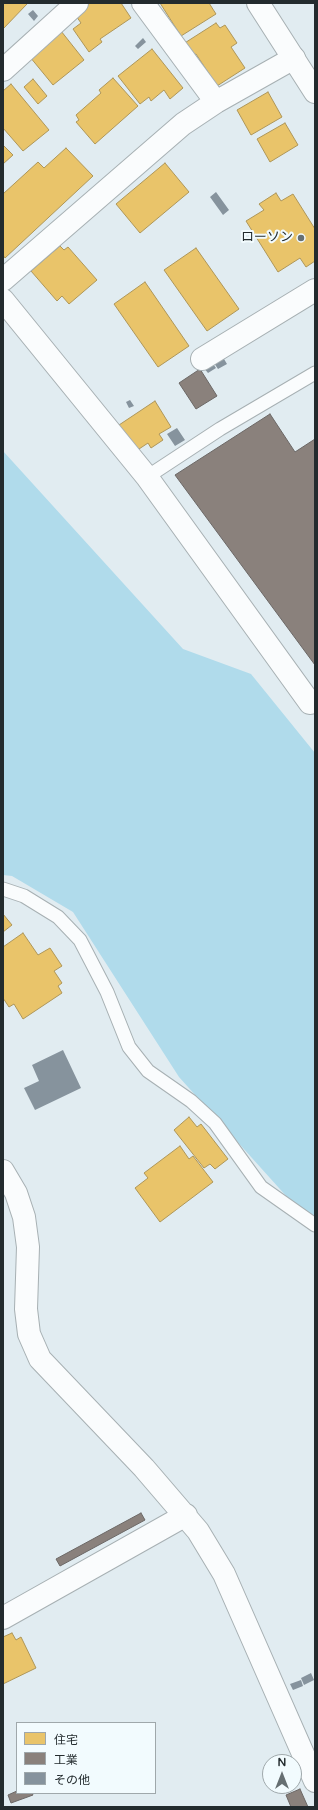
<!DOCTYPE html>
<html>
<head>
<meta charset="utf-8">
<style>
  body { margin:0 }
  #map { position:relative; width:318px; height:1810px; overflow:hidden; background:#e1ecf1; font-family:"Varela Round","Noto Sans JP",sans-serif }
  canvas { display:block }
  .frame { position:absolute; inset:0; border:4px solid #232b2e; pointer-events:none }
  .legend { position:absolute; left:16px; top:1722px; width:140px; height:72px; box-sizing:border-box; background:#f2fbfe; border:1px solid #9fa8ab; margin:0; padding:5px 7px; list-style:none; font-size:12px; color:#232b2e }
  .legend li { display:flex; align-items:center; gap:8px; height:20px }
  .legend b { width:20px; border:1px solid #9fa8ab }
  .north { position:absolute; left:262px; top:1754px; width:40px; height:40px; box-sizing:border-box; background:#f2fbfe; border:1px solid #9fa8ab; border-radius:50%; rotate:0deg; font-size:11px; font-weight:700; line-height:16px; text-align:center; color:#232b2e }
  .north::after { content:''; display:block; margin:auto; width:14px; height:18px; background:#666f72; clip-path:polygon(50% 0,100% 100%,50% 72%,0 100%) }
</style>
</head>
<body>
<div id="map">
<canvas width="318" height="1810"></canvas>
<div class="frame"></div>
<ul class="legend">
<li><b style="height:11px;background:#e9c46a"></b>住宅</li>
<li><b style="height:11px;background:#8a817c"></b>工業</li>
<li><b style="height:11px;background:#86939d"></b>その他</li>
</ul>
<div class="north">N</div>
</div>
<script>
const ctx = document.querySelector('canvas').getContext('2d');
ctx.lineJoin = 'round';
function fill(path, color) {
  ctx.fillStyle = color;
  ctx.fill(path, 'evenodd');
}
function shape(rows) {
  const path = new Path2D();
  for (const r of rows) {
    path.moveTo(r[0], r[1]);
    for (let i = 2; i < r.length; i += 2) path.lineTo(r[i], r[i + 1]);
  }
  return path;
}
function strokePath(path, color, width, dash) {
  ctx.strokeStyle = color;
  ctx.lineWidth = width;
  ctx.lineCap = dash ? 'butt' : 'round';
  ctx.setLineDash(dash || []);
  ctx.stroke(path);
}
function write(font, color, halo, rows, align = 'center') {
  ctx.font = font + ' "Varela Round","Noto Sans JP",sans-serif';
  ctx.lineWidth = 4;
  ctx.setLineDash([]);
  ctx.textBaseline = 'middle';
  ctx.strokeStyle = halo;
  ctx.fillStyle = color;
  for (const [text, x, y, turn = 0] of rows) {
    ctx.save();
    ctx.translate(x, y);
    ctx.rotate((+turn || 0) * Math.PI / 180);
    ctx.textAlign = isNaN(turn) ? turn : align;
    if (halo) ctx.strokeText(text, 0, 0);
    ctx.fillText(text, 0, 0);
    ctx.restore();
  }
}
const green = shape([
  [3,451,183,649,251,674,315,753,315,1228,179,1077,73,912,12,876,3,875]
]);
const homes = shape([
  [3,3,26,3,27,4,3,29,3,3],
  [89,3,121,3,131,18,100,39,102,42,89,52,73,29,81,23,74,13,89,3],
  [160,3,209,3,216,14,181,36,160,3],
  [216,23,220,28,225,25,237,43,231,47,245,68,217,86,196,54,188,58,180,46,216,23],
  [61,31,84,60,53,85,30,57,61,31],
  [152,49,183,88,170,99,164,90,151,101,149,97,140,104,118,76,152,49],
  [113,78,138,106,95,144,76,122,79,120,76,115,101,93,99,90,113,78],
  [33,79,47,96,38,104,24,87,33,79],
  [11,84,49,130,23,151,3,128,3,91,11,84],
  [268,92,282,117,251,135,237,110,268,92],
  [285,123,298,145,270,162,257,139,285,123],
  [3,145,13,155,3,164,3,145],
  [66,148,93,176,5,258,3,255,3,194,38,162,44,168,66,148],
  [165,163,189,192,140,233,116,204,165,163],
  [276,193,281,201,293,194,315,229,315,261,306,267,300,258,278,272,246,221,264,210,259,204,276,193],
  [60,246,64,250,68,247,97,280,69,304,62,296,57,301,31,271,60,246],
  [196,248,239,309,207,331,164,270,196,248],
  [145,282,189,346,158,367,114,304,145,282],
  [155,401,171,427,159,434,163,440,151,448,148,443,136,451,119,425,155,401],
  [3,914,12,925,3,932,3,914],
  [23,933,38,955,50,948,62,966,54,971,62,983,58,986,62,993,23,1019,14,1004,9,1007,3,998,3,947,23,933],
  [189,1117,197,1127,201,1124,228,1159,215,1169,210,1164,204,1168,174,1130,189,1117],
  [180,1146,189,1159,193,1156,213,1182,160,1222,135,1188,148,1178,144,1173,180,1146],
  [12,1633,16,1640,21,1637,36,1668,3,1684,3,1637,12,1633]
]);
const industry = shape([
  [200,369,217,396,196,409,179,383,200,369],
  [270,414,295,452,315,439,315,665,175,475,270,414],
  [141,1513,145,1520,60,1566,56,1559,141,1513],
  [300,1789,308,1807,291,1807,286,1795,300,1789],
  [17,1791,17,1793,32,1793,33,1795,11,1803,8,1795,17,1791]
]);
const building = shape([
  [33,10,38,16,34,21,28,14],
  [143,38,146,42,138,49,135,46],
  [216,192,229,210,223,215,210,197],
  [221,354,227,364,218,369,212,360],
  [211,361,216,368,208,373,203,367],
  [130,400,134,406,129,408,126,402],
  [177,428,185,440,175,446,167,434],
  [63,1050,81,1088,35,1110,24,1088,39,1081,32,1065],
  [311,1673,314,1680,304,1685,301,1678],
  [301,1680,303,1686,293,1690,290,1684]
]);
const lane = shape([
  [147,477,220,429,315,373],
  [3,889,24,896,58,917,80,940,107,992,129,1047,148,1071,191,1101,215,1123,261,1187,315,1225]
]);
const street = shape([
  [143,3,216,102],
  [3,70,77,3],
  [3,280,183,124,216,102,294,58],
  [3,300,147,477,310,703],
  [202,359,315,290],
  [3,1171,16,1193,24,1217,28,1247,26,1309,29,1334,40,1359,144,1468,198,1531,224,1574,315,1781],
  [3,1618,186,1515]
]);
const secondary = shape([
  [258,3,315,92]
]);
const markers = [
  [301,238,4,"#666f72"]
];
const poiNames = [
  ["ローソン",293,238]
];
fill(green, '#b0dbeb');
fill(homes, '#e9c46a');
strokePath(homes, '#ae9658', 1);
fill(industry, '#8a817c');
strokePath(industry, '#6b6765', 1);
fill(building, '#86939d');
strokePath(lane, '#a7b0b3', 15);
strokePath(street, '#a7b0b3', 24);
strokePath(secondary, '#a7b0b3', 24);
strokePath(lane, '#fafcfd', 13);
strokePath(street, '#fafcfd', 22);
strokePath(secondary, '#fafcfd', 22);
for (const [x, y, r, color] of markers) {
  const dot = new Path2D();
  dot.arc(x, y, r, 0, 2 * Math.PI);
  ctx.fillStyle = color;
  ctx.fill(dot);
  strokePath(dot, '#f2fbfe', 1.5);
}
write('13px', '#232b2e', '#f2fbfe', poiNames, 'right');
</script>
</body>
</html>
